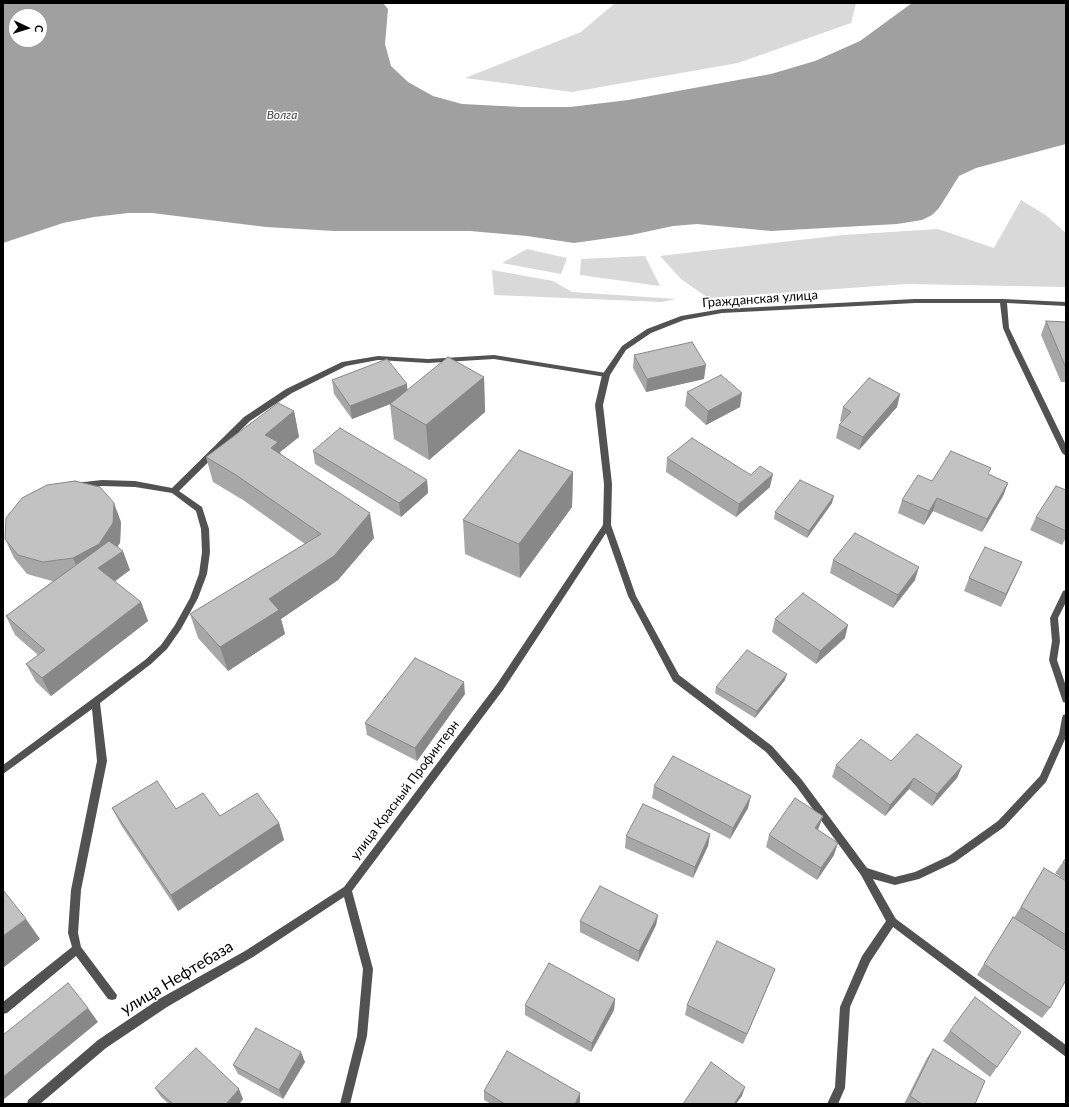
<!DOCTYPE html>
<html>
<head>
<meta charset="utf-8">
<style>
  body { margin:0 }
  #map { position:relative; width:1069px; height:1107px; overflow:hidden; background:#fff; font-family:Lato,sans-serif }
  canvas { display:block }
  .frame { position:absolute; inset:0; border:4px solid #000; pointer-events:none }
  .north { position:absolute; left:8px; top:8px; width:40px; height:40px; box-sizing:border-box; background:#fff; border:1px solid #999; border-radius:50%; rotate:94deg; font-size:11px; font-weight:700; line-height:16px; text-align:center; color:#000 }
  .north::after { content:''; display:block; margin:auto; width:14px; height:18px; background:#000; clip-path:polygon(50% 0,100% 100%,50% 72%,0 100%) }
</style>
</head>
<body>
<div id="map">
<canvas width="1069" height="1107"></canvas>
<div class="frame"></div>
<div class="north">С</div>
</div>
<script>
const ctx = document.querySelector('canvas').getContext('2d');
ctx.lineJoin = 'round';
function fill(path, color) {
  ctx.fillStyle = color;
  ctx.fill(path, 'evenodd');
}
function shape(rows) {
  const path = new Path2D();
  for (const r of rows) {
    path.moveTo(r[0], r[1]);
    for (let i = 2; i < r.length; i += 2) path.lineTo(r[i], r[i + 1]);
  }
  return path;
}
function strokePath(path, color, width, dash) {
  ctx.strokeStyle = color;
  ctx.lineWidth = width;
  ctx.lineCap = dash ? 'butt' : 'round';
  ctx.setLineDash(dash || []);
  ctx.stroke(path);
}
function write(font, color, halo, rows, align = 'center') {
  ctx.font = font + ' Lato,sans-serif';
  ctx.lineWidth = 3;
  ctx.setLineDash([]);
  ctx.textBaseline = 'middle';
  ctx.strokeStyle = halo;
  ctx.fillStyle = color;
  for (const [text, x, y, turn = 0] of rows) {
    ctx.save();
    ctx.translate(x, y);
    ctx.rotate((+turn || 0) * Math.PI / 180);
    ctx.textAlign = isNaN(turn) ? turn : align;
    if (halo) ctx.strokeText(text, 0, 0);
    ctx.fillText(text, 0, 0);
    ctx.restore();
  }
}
const green = shape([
  [615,3,856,3,851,23,738,63,572,92,465,78,581,32],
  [1021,200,1047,216,1066,233,1066,287,906,284,708,298,681,279,660,256,843,235,938,229,994,248],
  [527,249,567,258,561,274,502,263],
  [645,256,660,286,580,275,581,259],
  [492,270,553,281,572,292,676,299,662,302,494,295]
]);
const water = shape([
  [3,3,383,3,388,9,385,44,391,66,408,82,433,96,462,104,521,107,570,107,628,100,771,74,815,61,860,41,912,3,1066,3,1066,144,976,168,959,176,939,208,932,215,922,220,897,224,771,231,697,224,673,226,631,235,574,243,527,236,470,231,334,231,266,227,152,213,128,213,94,217,63,223,3,243],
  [16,16,40,16,40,40,16,40]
]);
const service = shape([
  [494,355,606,373,610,375,606,377,494,359,428,363,378,360,346,366,292,393,250,421,179,491,202,507,209,529,210,552,207,574,198,598,181,629,167,649,151,664,100,703,107,761,81,890,78,933,81,947,117,995,116,999,112,1000,108,999,76,956,7,1013,3,1014,3,1002,72,947,68,933,71,890,97,761,92,709,3,774,3,765,145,660,161,645,175,625,190,598,199,574,202,552,201,529,196,511,172,493,135,487,102,486,78,488,74,485,75,483,102,480,135,481,172,488,244,417,286,389,342,362,378,356,428,359,494,355],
  [892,916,1066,1045,1066,1057,889,924,887,921,889,918,892,916]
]);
const minor = shape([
  [915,299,1003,299,1066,302,1066,306,1007,303,1009,328,1066,445,1066,456,1062,453,1013,351,1003,328,1000,303,915,303,722,313,684,320,651,333,626,350,610,375,603,405,612,484,611,525,636,596,679,675,772,746,802,780,867,868,895,877,915,872,949,856,998,821,1040,776,1059,734,1062,718,1063,715,1066,714,1066,737,1046,782,1004,827,955,862,919,879,895,885,873,879,897,921,870,962,850,1007,845,1088,838,1104,827,1104,835,1087,840,1007,862,956,886,921,861,875,796,786,766,752,673,681,628,596,606,533,503,690,352,891,373,969,367,1036,350,1104,340,1104,357,1036,363,969,344,897,253,957,167,1007,106,1048,40,1104,27,1104,28,1100,98,1040,159,999,245,951,344,887,497,684,603,525,604,484,595,405,602,375,622,346,647,329,681,316,722,309,915,299],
  [1066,590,1066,602,1058,618,1060,641,1057,660,1066,686,1066,703,1063,702,1049,660,1052,641,1050,618,1063,591,1066,590]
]);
const wall = shape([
  [1046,321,1066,322,1066,382,1061,382,1041,335],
  [634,355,704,379,646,392,633,368],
  [484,377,485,412,429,460,394,439,390,404,352,419,334,394,332,380,407,384,407,390],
  [687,392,740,407,706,425,685,406],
  [900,394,897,407,859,450,836,438,839,425,842,422,840,421,843,407],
  [294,411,299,437,280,452,281,454,374,538,338,580,281,619,285,634,228,671,198,638,190,614,305,544,243,500,213,482,206,457],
  [313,451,427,480,428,493,401,517,315,464],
  [667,458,770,487,736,517,666,472],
  [573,472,572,507,520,578,465,554,463,520],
  [989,474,1008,483,1003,496,982,532,933,511,924,525,898,513,902,500,932,481],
  [1066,490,1066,538,1062,545,1030,530,1036,517],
  [832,503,807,538,774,519,775,512],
  [121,522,120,543,117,547,130,570,114,581,141,602,148,621,51,696,36,682,26,664,38,655,15,635,6,616,53,581,52,581,27,574,14,558,5,539],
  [833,560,915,580,893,608,830,573],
  [1022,562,1001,607,964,591,969,578],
  [775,619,845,638,816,664,772,632],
  [785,680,755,718,715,693,716,687],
  [465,694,417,761,367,735,365,723],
  [891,761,962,766,957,778,932,806,909,789,885,816,832,777,836,765],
  [654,786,748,808,730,839,652,798],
  [112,808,176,809,220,816,279,823,284,840,178,911,121,825],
  [823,816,819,827,818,830,834,855,817,880,766,847,769,835],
  [710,834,708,846,693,878,625,848,626,836],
  [1066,858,1066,949,1065,950,1014,918,1044,868,1065,880,1055,873],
  [658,915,656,925,638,962,580,932,580,921],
  [1013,917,1050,1008,1042,1018,977,975],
  [775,969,771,979,743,1044,685,1015,687,1005],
  [615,999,614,1010,591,1052,525,1015,525,1005],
  [950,1031,997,1067,990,1077,943,1041],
  [933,1049,975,1104,904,1104,927,1058],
  [305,1062,283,1099,238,1074,233,1065],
  [155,1088,243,1099,239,1104,169,1104,161,1097],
  [484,1091,580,1102,579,1104,491,1104,484,1100]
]);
const shadedWall = shape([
  [706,365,704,379,646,392,647,379],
  [484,377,485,412,429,460,426,425],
  [407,384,408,397,352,419,350,406],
  [742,393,740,407,706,425,708,411],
  [900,394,897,407,859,450,863,437],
  [294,411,299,437,280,452,283,468,276,473,265,435],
  [573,472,572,507,520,578,519,544],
  [773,474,770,487,736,517,739,504],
  [427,480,428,493,401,517,399,503],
  [1008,483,1003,496,982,532,987,519],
  [834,496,832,503,807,538,809,531],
  [937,498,933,511,924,525,929,511],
  [114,503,121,522,120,543,106,563,123,551,130,570,106,588,81,577,73,558],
  [370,513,374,538,338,580,281,619,285,634,228,671,220,647,269,599],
  [1022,562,1016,575,1001,607,1006,594],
  [919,567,915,580,893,608,898,595],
  [141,602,148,621,51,696,42,678],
  [848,625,845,638,816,664,820,651],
  [787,674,785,680,755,718,757,711],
  [464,682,465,694,417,761,415,748],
  [962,766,957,778,932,806,937,794],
  [914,778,909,789,885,816,890,805],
  [751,796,748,808,730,839,733,828],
  [823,816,819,827,811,840,815,828],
  [279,823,284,840,178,911,171,895],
  [710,834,708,846,693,878,695,867],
  [838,843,834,855,817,880,821,868],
  [658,915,656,925,638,962,639,951],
  [26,919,40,939,3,968,3,936],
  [775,969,771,979,743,1044,747,1034],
  [615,999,614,1010,591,1052,592,1043],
  [88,1008,98,1022,3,1100,3,1077],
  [301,1052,305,1062,283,1099,279,1090],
  [745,1087,742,1096,736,1104,734,1104],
  [239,1089,243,1099,239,1104,226,1104],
  [580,1093,580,1102,579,1104,575,1104]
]);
const building = shape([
  [1046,321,1066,322,1066,368,1046,321],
  [692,342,706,365,647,379,634,355,692,342],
  [448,357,484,377,426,425,390,404,448,357],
  [387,359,407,384,350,406,332,380,387,359],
  [721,375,742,393,708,411,687,392,721,375],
  [869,378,900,394,863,437,839,425,851,412,843,407,869,378],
  [278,403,294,411,265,435,278,442,271,448,370,513,334,556,269,599,279,610,220,647,190,614,321,534,236,475,206,457,278,403],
  [340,428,427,480,399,503,313,451,340,428],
  [692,438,751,475,760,466,773,474,739,504,667,458,692,438],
  [519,450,573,472,519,544,463,520,519,450],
  [951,451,991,468,988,474,1008,483,987,519,937,498,929,511,902,500,918,475,932,481,951,451],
  [800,480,834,496,809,531,775,512,800,480],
  [75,481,100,487,114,503,113,523,99,544,73,558,43,562,18,555,5,539,6,518,22,498,47,485,75,481],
  [1056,486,1066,490,1066,531,1036,517,1056,486],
  [855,533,919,567,898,595,833,560,855,533],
  [109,541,123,551,98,568,141,602,42,678,26,664,45,650,6,616,109,541],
  [985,547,1022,562,1006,594,969,578,985,547],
  [803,593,848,625,820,651,775,619,803,593],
  [747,650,787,674,757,711,716,687,747,650],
  [415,658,464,682,415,748,365,723,415,658],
  [917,734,962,766,937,794,914,778,890,805,836,765,861,739,891,761,917,734],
  [673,756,751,796,733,828,654,786,673,756],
  [157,781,176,809,203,793,220,816,257,793,279,823,171,895,112,808,157,781],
  [795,798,823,816,815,828,838,843,821,868,769,835,795,798],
  [643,804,710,834,695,867,626,836,643,804],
  [1066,858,1066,864,1063,862,1066,858],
  [1044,868,1066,881,1066,935,1021,907,1044,868],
  [600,886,658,915,639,951,580,921,600,886],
  [3,890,26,919,3,936,3,890],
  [1013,917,1066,951,1066,980,1050,1008,984,964,1013,917],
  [717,941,775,969,747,1034,687,1005,717,941],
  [549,963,615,999,592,1043,525,1005,549,963],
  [68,983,88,1008,3,1077,3,1035,68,983],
  [975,997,1021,1032,997,1067,950,1031,975,997],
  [256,1028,301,1052,279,1090,233,1065,256,1028],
  [196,1048,239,1089,226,1104,173,1104,155,1088,196,1048],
  [933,1049,985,1081,975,1104,922,1104,910,1096,933,1049],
  [507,1051,580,1093,575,1104,505,1104,484,1091,507,1051],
  [711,1062,745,1087,734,1104,683,1104,711,1062]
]);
const farWaternames = [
  ["Волга",282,115]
];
const streetNames = [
  ["Гражданская улица",760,299,-4],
  ["улица Красный Профинтерн",405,790,-53]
];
const nearStreetnames = [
  ["улица Нефтебаза",177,978,-31]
];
fill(green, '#d9d9d9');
fill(water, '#a0a0a0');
fill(service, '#525252');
fill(minor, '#525252');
fill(wall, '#a7a7a7');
fill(shadedWall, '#888');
fill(building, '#c2c2c2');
strokePath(building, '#888', 1);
write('italic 12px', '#414141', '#fff', farWaternames);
write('13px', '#000', '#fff', streetNames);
write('16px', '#000', '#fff', nearStreetnames);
</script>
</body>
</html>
